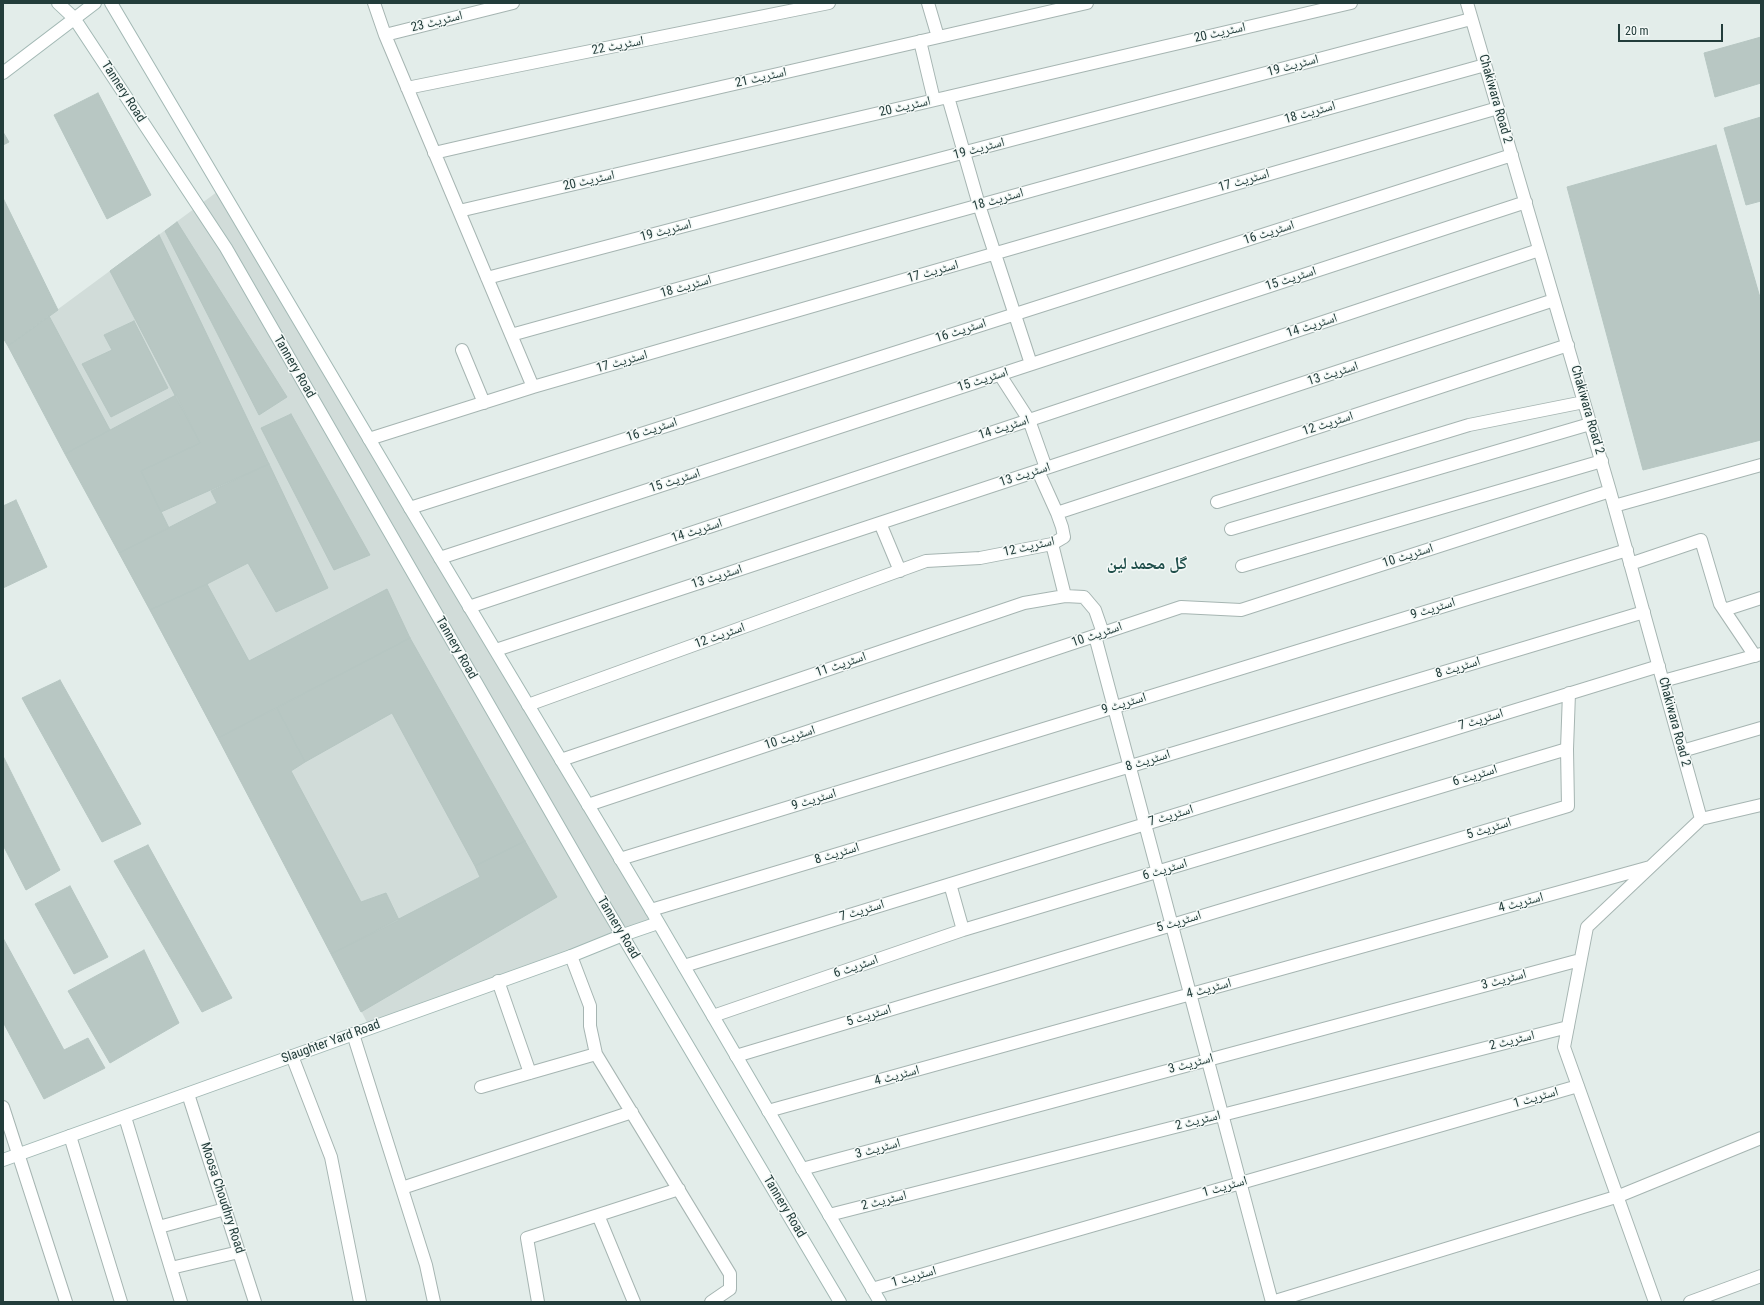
<!DOCTYPE html>
<html>
<head>
<meta charset="utf-8">
<style>
  body { margin:0 }
  #map { position:relative; width:1764px; height:1305px; overflow:hidden; background:#e3edea; font-family:"Roboto Condensed",sans-serif }
  canvas { display:block }
  .frame { position:absolute; inset:0; border:4px solid #233d3b; pointer-events:none }
  .scale { position:absolute; left:1618px; top:24px; width:105px; height:18px; box-sizing:border-box; border:2px solid #233d3b; border-top:0; padding-left:5px; font-size:12px; line-height:14px; white-space:nowrap; color:#233d3b; -webkit-text-stroke:3px #f4f9f7; paint-order:stroke }
</style>
</head>
<body>
<div id="map">
<canvas width="1764" height="1305"></canvas>
<div class="frame"></div>
<div class="scale">20 m</div>
</div>
<script>
const ctx = document.querySelector('canvas').getContext('2d');
ctx.lineJoin = 'round';
function fill(path, color) {
  ctx.fillStyle = color;
  ctx.fill(path, 'evenodd');
}
function shape(rows) {
  const path = new Path2D();
  for (const r of rows) {
    path.moveTo(r[0], r[1]);
    for (let i = 2; i < r.length; i += 2) path.lineTo(r[i], r[i + 1]);
  }
  return path;
}
function strokePath(path, color, width, dash) {
  ctx.strokeStyle = color;
  ctx.lineWidth = width;
  ctx.lineCap = dash ? 'butt' : 'round';
  ctx.setLineDash(dash || []);
  ctx.stroke(path);
}
function write(font, color, halo, rows, align = 'center') {
  ctx.font = font + ' "Roboto Condensed","Noto Naskh Arabic",sans-serif';
  ctx.lineWidth = 3;
  ctx.setLineDash([]);
  ctx.textBaseline = 'middle';
  ctx.strokeStyle = halo;
  ctx.fillStyle = color;
  for (const [text, x, y, turn = 0] of rows) {
    ctx.save();
    ctx.translate(x, y);
    ctx.rotate((+turn || 0) * Math.PI / 180);
    ctx.textAlign = isNaN(turn) ? turn : align;
    if (halo) ctx.strokeText(text, 0, 0);
    ctx.fillText(text, 0, 0);
    ctx.restore();
  }
}
const built = shape([
  [221,189,658,923,370,1028,218,738,8,346]
]);
const building = shape([
  [1761,37,1761,83,1715,97,1704,53,1761,37],
  [98,93,151,195,107,219,54,115,98,93],
  [1761,117,1761,201,1746,205,1724,128,1761,117],
  [3,132,9,142,3,145,3,132],
  [1716,145,1761,301,1761,440,1643,470,1567,187,1716,145],
  [3,198,58,310,8,346,3,338,3,198],
  [177,222,287,397,259,415,165,231,177,222],
  [159,235,269,464,161,512,141,471,200,443,110,271,159,235],
  [49,316,110,430,65,454,8,346,49,316],
  [134,321,168,388,111,417,82,364,112,350,104,335,134,321],
  [176,395,200,443,141,471,169,528,119,553,65,454,176,395],
  [291,414,370,555,334,570,261,428,291,414],
  [269,464,328,588,276,612,248,563,207,584,150,610,119,553,217,503,211,491,269,464],
  [16,500,47,567,3,588,3,506,16,500],
  [207,584,249,661,387,589,410,638,218,738,150,610,207,584],
  [410,638,525,841,475,866,392,713,305,762,277,708,410,638],
  [60,680,141,824,102,842,22,698,60,680],
  [277,708,305,762,291,771,361,902,386,893,399,920,331,954,218,738,277,708],
  [3,756,60,870,26,890,3,845,3,756],
  [525,841,557,897,361,1012,331,954,480,877,475,866,525,841],
  [148,845,232,998,202,1012,114,861,148,845],
  [70,886,108,957,74,974,35,904,70,886],
  [3,938,64,1050,88,1038,105,1068,44,1099,3,1022,3,938],
  [144,950,179,1023,110,1063,68,991,144,950]
]);
const street = shape([
  [374,3,385,35,533,387],
  [928,3,938,37],
  [1467,3,1610,491,1701,819],
  [385,35,513,3],
  [920,41,934,100],
  [407,88,829,3],
  [948,97,979,205,1031,364],
  [434,153,1087,3],
  [459,211,1351,3],
  [487,278,1471,19],
  [511,335,1485,65],
  [462,350,484,403],
  [1000,375,1029,420,1046,468],
  [369,439,533,387,1498,108],
  [1038,471,1057,513],
  [1217,502,1469,425,1584,402],
  [1614,506,1761,465],
  [410,508,1512,155],
  [880,523,900,571],
  [1231,529,1590,424],
  [1052,544,1065,596],
  [440,558,1526,202],
  [1630,564,1701,540,1720,604,1755,656],
  [1242,566,1602,461],
  [469,607,1539,250],
  [1724,610,1761,598],
  [1095,636,1272,1302],
  [496,650,1554,300],
  [1663,681,1761,654],
  [528,705,926,561,980,558,1052,544,1064,537,1062,527,1057,513,1568,345],
  [1682,751,1761,728],
  [561,760,1024,603,1065,596,1084,597,1095,610,1103,633],
  [588,805,1181,607,1241,610,1610,491],
  [620,859,1627,550],
  [950,884,963,930],
  [651,910,1644,612],
  [571,956,590,1006,590,1026,596,1054,730,1274,730,1289,711,1302],
  [684,966,1659,666],
  [498,981,530,1073],
  [713,1016,963,930,1567,749,1569,693],
  [353,1034,426,1265,434,1302],
  [292,1056,331,1157,360,1302],
  [736,1056,1568,806,1567,749],
  [481,1087,596,1054],
  [188,1094,255,1302],
  [3,1107,66,1302],
  [768,1111,1650,867],
  [125,1117,181,1302],
  [70,1136,121,1302],
  [802,1169,1580,960],
  [402,1188,632,1112],
  [598,1215,634,1302],
  [829,1215,1568,1027],
  [159,1227,225,1209],
  [171,1268,239,1252],
  [872,1289,1578,1086],
  [538,1302,527,1238,679,1189],
  [1272,1302,1619,1196,1761,1138],
  [1655,1302,1564,1047,1587,927,1701,819,1761,805],
  [1690,1302,1761,1276]
]);
const secondary = shape([
  [58,3,74,18,226,248,596,891,840,1302],
  [111,3,410,508,651,910,880,1302],
  [3,73,95,3],
  [3,1160,571,956,623,935,658,923]
]);
const streetNames = [
  ["اسٹریٹ 23",437,22,-14],
  ["اسٹریٹ 20",1220,33,-13],
  ["اسٹریٹ 22",618,46,-11],
  ["اسٹریٹ 19",1293,66,-15],
  ["اسٹریٹ 21",761,78,-13],
  ["Tannery Road",123,92,57],
  ["Chakiwara Road 2",1495,99,74],
  ["اسٹریٹ 20",905,107,-13],
  ["اسٹریٹ 18",1310,113,-16],
  ["اسٹریٹ 19",979,149,-15],
  ["اسٹریٹ 20",589,181,-13],
  ["اسٹریٹ 17",1244,181,-16],
  ["اسٹریٹ 18",998,200,-16],
  ["اسٹریٹ 19",666,231,-15],
  ["اسٹریٹ 16",1269,233,-18],
  ["اسٹریٹ 17",933,272,-16],
  ["اسٹریٹ 15",1291,279,-18],
  ["اسٹریٹ 18",686,287,-16],
  ["اسٹریٹ 14",1312,326,-18],
  ["اسٹریٹ 16",961,331,-18],
  ["اسٹریٹ 17",622,362,-16],
  ["Tannery Road",294,367,60],
  ["اسٹریٹ 13",1333,374,-18],
  ["اسٹریٹ 15",983,380,-18],
  ["Chakiwara Road 2",1587,410,74],
  ["اسٹریٹ 12",1328,424,-18],
  ["اسٹریٹ 14",1004,428,-18],
  ["اسٹریٹ 16",652,430,-18],
  ["اسٹریٹ 13",1025,475,-18],
  ["اسٹریٹ 15",675,481,-18],
  ["اسٹریٹ 14",697,531,-18],
  ["اسٹریٹ 12",1029,547,-13],
  ["اسٹریٹ 10",1408,556,-18],
  ["اسٹریٹ 13",717,577,-18],
  ["اسٹریٹ 9",1433,609,-17],
  ["اسٹریٹ 10",1097,635,-19],
  ["اسٹریٹ 12",720,636,-20],
  ["Tannery Road",456,648,60],
  ["اسٹریٹ 11",841,665,-19],
  ["اسٹریٹ 8",1458,668,-17],
  ["اسٹریٹ 9",1124,704,-17],
  ["اسٹریٹ 7",1481,720,-17],
  ["Chakiwara Road 2",1674,722,75],
  ["اسٹریٹ 10",790,738,-18],
  ["اسٹریٹ 8",1148,761,-17],
  ["اسٹریٹ 6",1475,776,-17],
  ["اسٹریٹ 9",814,800,-17],
  ["اسٹریٹ 7",1171,816,-17],
  ["اسٹریٹ 5",1489,829,-17],
  ["اسٹریٹ 8",837,854,-17],
  ["اسٹریٹ 6",1165,870,-17],
  ["اسٹریٹ 4",1521,903,-15],
  ["اسٹریٹ 7",862,911,-17],
  ["اسٹریٹ 5",1179,922,-17],
  ["Tannery Road",618,928,59],
  ["اسٹریٹ 6",856,967,-19],
  ["اسٹریٹ 3",1504,980,-15],
  ["اسٹریٹ 4",1209,989,-15],
  ["اسٹریٹ 5",869,1016,-17],
  ["اسٹریٹ 2",1512,1041,-14],
  ["Slaughter Yard Road",331,1042,-20],
  ["اسٹریٹ 3",1191,1064,-15],
  ["اسٹریٹ 4",897,1076,-15],
  ["اسٹریٹ 1",1536,1098,-16],
  ["اسٹریٹ 2",1198,1121,-14],
  ["اسٹریٹ 3",878,1149,-15],
  ["اسٹریٹ 1",1225,1187,-16],
  ["Moosa Choudhry Road",222,1198,72],
  ["اسٹریٹ 2",884,1201,-14],
  ["Tannery Road",784,1207,59],
  ["اسٹریٹ 1",914,1277,-16]
];
const districtNames = [
  ["گل محمد لین",1147,565]
];
fill(built, '#d1dcd9');
fill(building, '#b8c7c3');
strokePath(building, '#b6c6c2', 1);
strokePath(street, '#a6b5b2', 14);
strokePath(secondary, '#a2b8b4', 14);
strokePath(street, '#fff', 12);
strokePath(secondary, '#fff', 12);
write('13px', '#233d3b', '#f4f9f7', streetNames);
write('bold 17px', '#204f4b', '#f4f9f7', districtNames);
</script>
</body>
</html>
